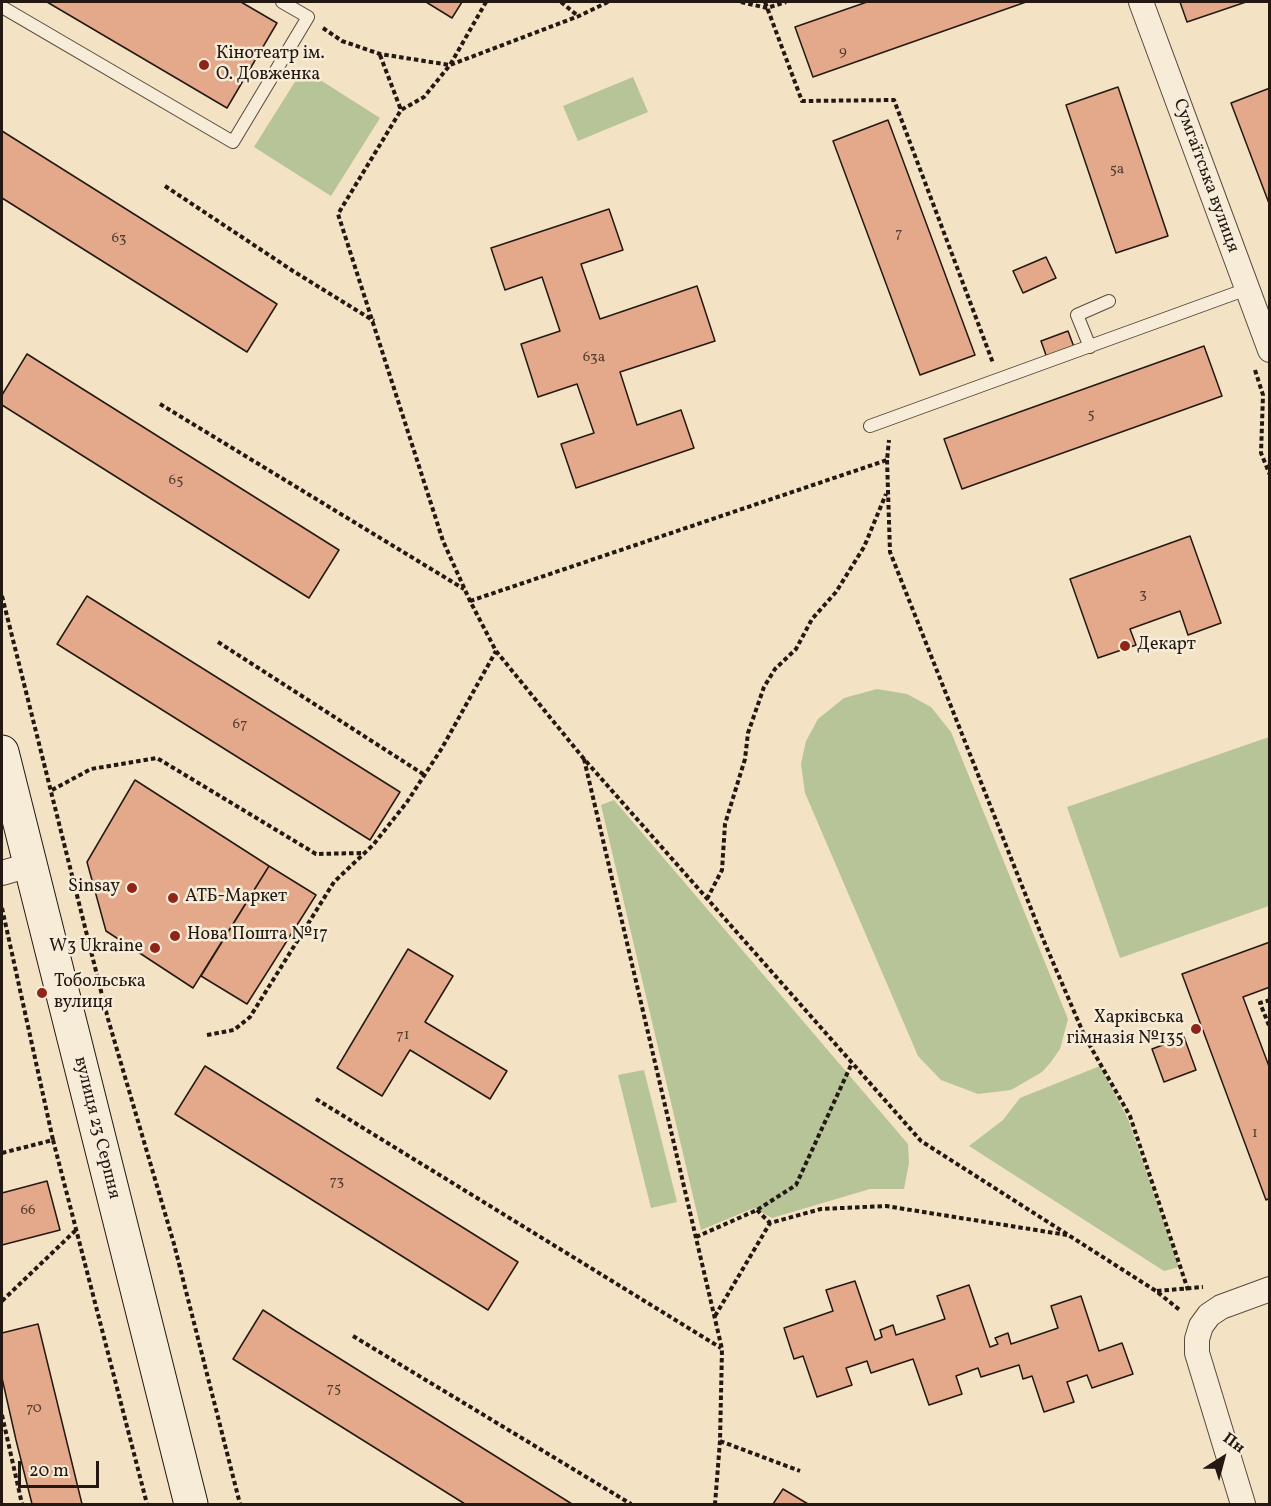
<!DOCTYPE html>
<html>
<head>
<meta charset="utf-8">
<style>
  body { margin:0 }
  #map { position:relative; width:1271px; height:1506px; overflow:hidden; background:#f3e2c3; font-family:Vollkorn,serif }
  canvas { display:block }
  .frame { position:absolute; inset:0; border:3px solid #231812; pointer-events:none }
  .north { position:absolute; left:1193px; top:1428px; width:60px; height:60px; -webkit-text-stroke:4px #f7ecd8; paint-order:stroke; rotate:36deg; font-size:16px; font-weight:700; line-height:24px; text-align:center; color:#231812 }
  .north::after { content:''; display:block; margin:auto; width:21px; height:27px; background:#231812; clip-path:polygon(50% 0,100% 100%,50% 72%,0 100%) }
  .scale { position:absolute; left:18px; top:1461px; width:81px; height:27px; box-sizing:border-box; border:3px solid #231812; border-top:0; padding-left:8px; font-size:18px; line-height:21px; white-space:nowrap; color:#231812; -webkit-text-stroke:4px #f7ecd8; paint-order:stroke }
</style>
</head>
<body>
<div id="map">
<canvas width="1271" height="1506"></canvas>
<div class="frame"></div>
<div class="north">Пн</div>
<div class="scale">20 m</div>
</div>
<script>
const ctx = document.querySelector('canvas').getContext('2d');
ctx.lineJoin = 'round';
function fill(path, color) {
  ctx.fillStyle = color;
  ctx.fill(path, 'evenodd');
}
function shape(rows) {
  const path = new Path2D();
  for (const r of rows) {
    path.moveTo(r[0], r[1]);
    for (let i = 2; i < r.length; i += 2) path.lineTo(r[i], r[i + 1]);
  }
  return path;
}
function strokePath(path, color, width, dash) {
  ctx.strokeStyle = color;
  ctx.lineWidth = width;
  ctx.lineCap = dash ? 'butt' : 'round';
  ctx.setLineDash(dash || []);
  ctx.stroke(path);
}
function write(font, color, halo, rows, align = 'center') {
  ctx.font = font + ' Vollkorn,serif';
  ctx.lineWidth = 5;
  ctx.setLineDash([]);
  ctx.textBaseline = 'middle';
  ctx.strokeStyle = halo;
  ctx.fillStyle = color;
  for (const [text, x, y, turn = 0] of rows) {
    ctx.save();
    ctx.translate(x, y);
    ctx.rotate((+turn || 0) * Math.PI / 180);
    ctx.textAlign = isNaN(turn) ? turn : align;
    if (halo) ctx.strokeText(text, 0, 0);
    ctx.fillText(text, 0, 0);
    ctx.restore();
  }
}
const green = shape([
  [303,69,380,118,331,196,254,147],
  [633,77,648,112,578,141,563,106],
  [877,689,907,694,931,707,951,732,1068,1019,1060,1049,1051,1062,1042,1072,1011,1090,978,1094,941,1080,918,1056,805,793,801,764,806,741,818,719,844,698],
  [1269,737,1269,906,1120,958,1067,807],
  [614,800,908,1144,909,1163,904,1189,870,1189,772,1218,754,1208,701,1230,601,805],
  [1100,1066,1128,1119,1179,1267,1164,1271,969,1146,1003,1120,1020,1098],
  [644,1070,677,1202,651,1208,618,1075]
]);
const building = shape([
  [47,2,241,2,277,23,227,108,47,2],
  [426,2,462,2,452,18,426,2],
  [867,2,1026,2,813,77,795,27,867,2],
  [1180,2,1246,2,1187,22,1180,2],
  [1118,87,1168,236,1116,253,1066,105,1118,87],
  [1270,88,1270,206,1231,103,1270,88],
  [888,120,975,355,920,375,833,141,888,120],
  [2,131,277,304,247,352,2,198,2,131],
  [609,209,623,250,581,264,600,319,697,286,715,341,620,372,637,425,681,410,694,448,576,488,561,444,594,433,577,384,538,397,521,344,560,331,542,277,505,290,491,248,609,209],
  [1046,257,1056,278,1023,293,1013,271,1046,257],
  [1068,331,1074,347,1047,358,1041,341,1068,331],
  [1204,346,1222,396,962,489,944,439,1204,346],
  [27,354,339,550,309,598,2,405,2,395,27,354],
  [1190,536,1221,623,1188,635,1180,611,1130,629,1136,645,1098,658,1070,579,1190,536],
  [87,596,400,792,370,840,57,644,87,596],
  [135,780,269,866,193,988,106,931,87,862,135,780],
  [269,866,316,895,247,1004,201,976,269,866],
  [1270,942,1270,987,1243,997,1270,1069,1270,1198,1266,1200,1182,974,1270,942],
  [408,949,453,976,425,1022,507,1071,490,1099,410,1050,382,1096,337,1068,408,949],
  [1184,1037,1196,1070,1164,1082,1152,1049,1184,1037],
  [205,1066,518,1262,488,1310,175,1114,205,1066],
  [47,1181,60,1230,2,1245,2,1193,47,1181],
  [855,1281,875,1340,882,1337,880,1330,893,1325,896,1335,945,1319,937,1296,969,1285,990,1347,998,1344,995,1338,1008,1333,1011,1344,1058,1328,1051,1306,1081,1296,1099,1351,1122,1343,1133,1374,1092,1388,1087,1375,1067,1382,1074,1402,1044,1412,1032,1376,1023,1379,1019,1365,981,1377,978,1368,956,1376,962,1394,929,1405,913,1359,871,1373,867,1361,846,1368,852,1385,817,1397,803,1356,794,1359,784,1328,833,1311,826,1290,855,1281],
  [263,1310,294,1330,572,1504,465,1504,233,1359,263,1310],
  [38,1324,82,1504,32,1504,16,1440,2,1378,2,1333,38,1324],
  [783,1489,808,1504,773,1504,783,1489]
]);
const path = shape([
  [561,2,578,16],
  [608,2,579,16,450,65,424,97,401,110,338,214,443,541,470,601,496,651,584,759,921,1141,1156,1291,1181,1311],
  [741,2,767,8,786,2],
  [765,2,802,101,894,100,993,363],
  [323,28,342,41,380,54,450,65,486,2],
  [380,55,401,110],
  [165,186,293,271,374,321],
  [1255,370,1263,395,1261,453,1270,475],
  [160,404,464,589],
  [887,460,890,552,1043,939,1085,1037,1130,1116,1188,1290],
  [2,596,108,1019,174,1244,240,1504],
  [470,601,887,460,889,440],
  [218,642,423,774],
  [584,759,722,1349,720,1441,715,1504],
  [52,790,91,769,157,758,316,854,364,853],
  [707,899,722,870,725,824,745,759,748,733,764,687,775,669,796,649,812,619,836,592,864,547,886,494],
  [2,908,53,1140],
  [1270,1000,1260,1003,1270,1028],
  [207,1035,234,1030,250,1017,334,882,373,845,407,802,442,748,496,651],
  [316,1099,721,1348],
  [2,1153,53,1140,147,1504],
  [757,1210,770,1223],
  [696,1237,757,1210,796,1185,852,1063],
  [1157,1291,1203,1287],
  [2,1301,77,1229],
  [715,1316,770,1223,821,1209,886,1206,1067,1235],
  [353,1336,631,1504],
  [2,1415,22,1504],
  [720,1441,800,1471]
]);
const lane = shape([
  [2,7,233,142,308,17,282,2],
  [1090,347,1077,315,1109,301],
  [870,426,1247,289]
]);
const street = shape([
  [1141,2,1270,350],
  [2,873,30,865],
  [1243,1504,1197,1353,1197,1339,1201,1326,1209,1315,1221,1307,1270,1289]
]);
const secondary = shape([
  [2,752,191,1504]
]);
const markers = [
  [204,65,6,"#8f2418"],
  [1125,646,6,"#8f2418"],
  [132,888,6,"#8f2418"],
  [173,898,6,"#8f2418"],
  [175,936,6,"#8f2418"],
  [155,948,6,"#8f2418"],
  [42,993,6,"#8f2418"],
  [1196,1029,6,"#8f2418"]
];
const numberNames = [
  ["9",843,52],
  ["5а",1117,170],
  ["7",899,234],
  ["63",119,239],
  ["63а",594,358],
  ["5",1091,415],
  ["65",176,481],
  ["3",1143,595],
  ["67",240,725],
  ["71",403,1036],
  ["1",1255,1134],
  ["73",337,1182],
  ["66",28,1211],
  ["75",334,1389],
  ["70",34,1409]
];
const poiNames = [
  ["Кінотеатр ім.",216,55],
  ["О. Довженка",216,76],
  ["Декарт",1137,646],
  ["Sinsay",120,888,"right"],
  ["АТБ-Маркет",185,898],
  ["Нова Пошта №17",187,936],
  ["W3 Ukraine",143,948,"right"],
  ["Тобольська",54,983],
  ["вулиця",54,1004],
  ["Харківська",1184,1019,"right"],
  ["гімназія №135",1184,1040,"right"]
];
const streetNames = [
  ["Сумгаїтська вулиця",1205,176,70],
  ["вулиця 23 Серпня",96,1128,76]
];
fill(green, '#b6c498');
fill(building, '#e3a98a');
strokePath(building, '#231812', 1.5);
strokePath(lane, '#574a3e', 14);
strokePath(street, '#574a3e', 26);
strokePath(secondary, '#231812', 35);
strokePath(path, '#231812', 4, [4.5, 3]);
strokePath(lane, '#f7ecd8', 12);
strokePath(street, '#f7ecd8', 24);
strokePath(secondary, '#f7ecd8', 33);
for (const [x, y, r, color] of markers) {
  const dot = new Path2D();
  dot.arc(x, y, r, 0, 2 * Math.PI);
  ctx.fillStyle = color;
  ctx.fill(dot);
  strokePath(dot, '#f7ecd8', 2);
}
write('15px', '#533c30', null, numberNames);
write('18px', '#231812', '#f7ecd8', poiNames, 'left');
write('18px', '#231812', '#f7ecd8', streetNames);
</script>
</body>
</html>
